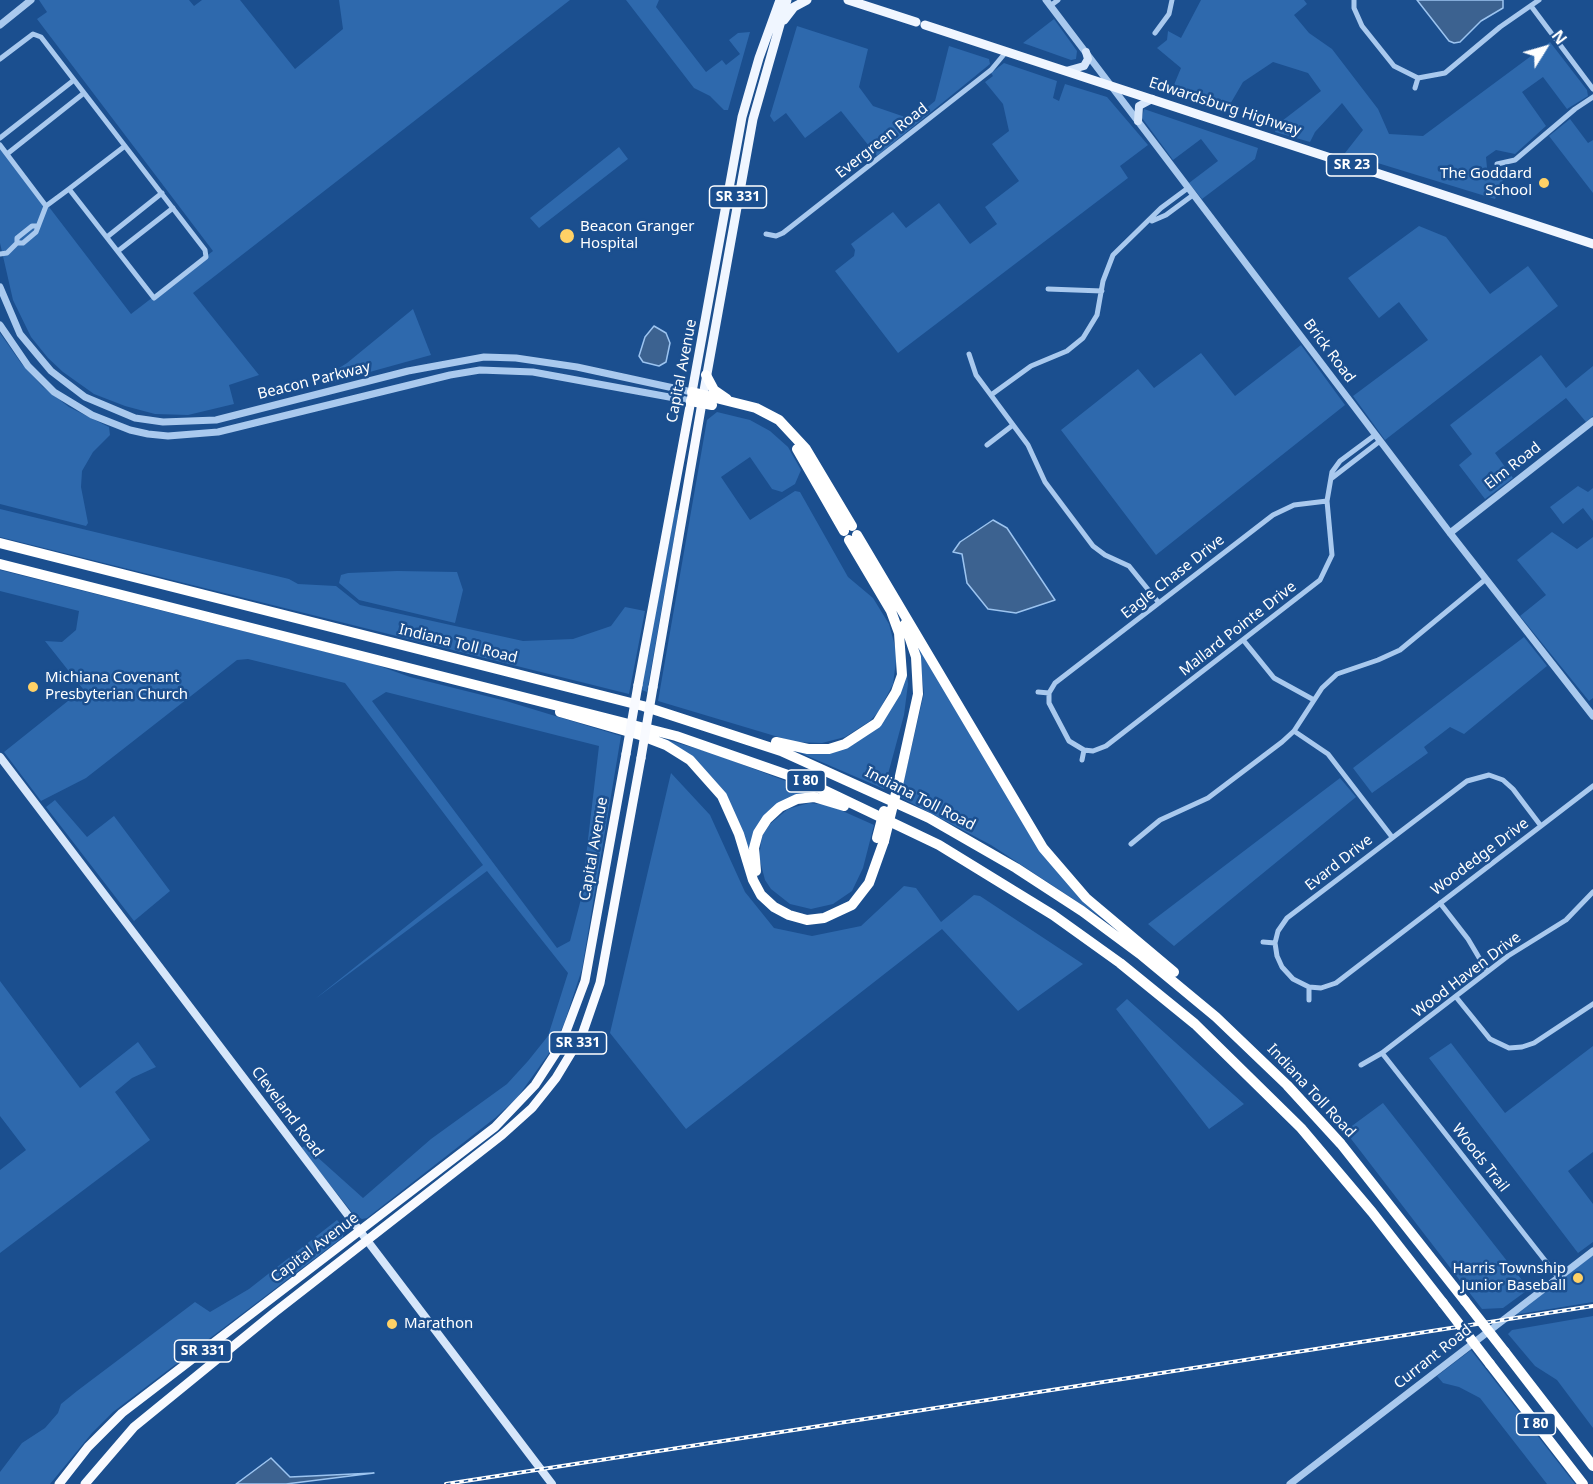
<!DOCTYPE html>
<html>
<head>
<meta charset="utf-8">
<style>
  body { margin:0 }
  #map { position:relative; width:1593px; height:1484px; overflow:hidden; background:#1b4f8f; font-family:"Noto Sans",sans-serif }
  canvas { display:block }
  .north { position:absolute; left:1515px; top:18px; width:60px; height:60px; -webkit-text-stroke:4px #1b4f8f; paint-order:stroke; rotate:53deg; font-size:16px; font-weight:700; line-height:24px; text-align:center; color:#fff }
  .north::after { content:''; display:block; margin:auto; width:21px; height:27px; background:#fff; clip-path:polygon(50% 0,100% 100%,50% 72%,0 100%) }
</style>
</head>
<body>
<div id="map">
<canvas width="1593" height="1484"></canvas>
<div class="north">N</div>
</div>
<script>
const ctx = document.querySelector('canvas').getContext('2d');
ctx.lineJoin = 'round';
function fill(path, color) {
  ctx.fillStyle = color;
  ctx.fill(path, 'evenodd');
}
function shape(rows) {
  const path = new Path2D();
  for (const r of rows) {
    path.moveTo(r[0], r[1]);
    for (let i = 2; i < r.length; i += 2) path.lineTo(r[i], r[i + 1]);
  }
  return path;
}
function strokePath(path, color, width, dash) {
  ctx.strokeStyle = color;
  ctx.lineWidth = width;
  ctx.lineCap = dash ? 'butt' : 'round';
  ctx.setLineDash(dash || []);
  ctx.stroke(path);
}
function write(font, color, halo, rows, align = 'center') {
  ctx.font = font + ' "Noto Sans",sans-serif';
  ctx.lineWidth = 5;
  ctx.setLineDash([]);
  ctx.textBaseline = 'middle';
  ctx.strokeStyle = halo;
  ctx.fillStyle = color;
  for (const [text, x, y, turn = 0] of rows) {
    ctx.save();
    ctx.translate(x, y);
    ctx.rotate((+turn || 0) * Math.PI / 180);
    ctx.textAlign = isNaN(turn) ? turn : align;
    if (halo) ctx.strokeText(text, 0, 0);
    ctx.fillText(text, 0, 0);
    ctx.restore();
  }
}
const green = shape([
  [39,0,189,0,194,6,202,0,240,0,295,69,343,29,339,0,570,0,193,293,259,375,229,385,234,404,188,415,155,414,125,406,94,394,63,372,48,358,31,337,13,300,0,243,0,143,131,314,213,251,37,19,47,12],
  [626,0,659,0,656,7,706,72,722,60,726,65,740,54,729,40,738,33,750,32,728,110,724,110,710,96,694,88],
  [1201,0,1304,0,1307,4,1294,15,1309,33,1332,49,1378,109,1389,134,1423,136,1550,42,1587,90,1588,96,1567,109,1543,77,1522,92,1546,126,1515,154,1496,150,1486,157,1487,168,1491,173,1506,173,1495,199,1345,153,1363,130,1342,103,1315,132,1310,142,1275,132,1278,124,1321,91,1308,73,1273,62,1243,82,1225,113,1171,92,1181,68,1157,48,1167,40,1168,31,1181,38],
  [1054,19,1077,51,1076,59,1071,60,1023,43],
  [797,26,868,49,859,87,873,106,905,117,918,115,935,101,949,46,989,59,990,64,877,156,841,111,805,138,786,113,774,122,770,116],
  [1004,63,1057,81,1053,98,1059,101,1065,84,1107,97,1148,145,1120,166,1128,178,898,353,835,271,854,256,855,250,851,244,893,212,906,228,939,203,970,244,997,224,985,207,1019,181,992,144,1009,131,1003,104,985,82,993,76,991,73],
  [1144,109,1258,148,1255,159,1202,199,1189,183,1218,161,1201,139,1173,160,1142,118],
  [1570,119,1588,143,1593,140,1593,193,1549,136],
  [619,147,628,159,539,228,530,218],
  [1419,226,1446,237,1490,294,1528,266,1558,306,1385,440,1353,396,1428,340,1399,302,1379,318,1348,278],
  [413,309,431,355,330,383,325,377,347,363],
  [0,333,21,363,43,387,69,407,109,427,110,435,93,452,82,471,81,487,88,523,86,526,0,504],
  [1301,345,1345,405,1156,555,1061,430,1138,369,1154,388,1201,353,1235,396],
  [1541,355,1566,388,1593,366,1593,416,1586,422,1566,398,1495,453,1513,478,1485,499,1459,465,1472,454,1450,425],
  [717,412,750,420,770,431,788,447,801,470,795,484,782,492,772,489,750,457,721,477,750,520,795,491,800,492,848,577,873,598,889,624,897,654,893,684,879,711,870,721,845,737,822,743,795,742,658,701,707,420],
  [1578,486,1588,492,1593,488,1593,521,1583,508,1563,524,1550,507],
  [0,509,289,579,298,584,336,586,360,605,523,641,573,639,611,626,625,607,645,611,629,694,0,537],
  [675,510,679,510,647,692,642,690,643,678],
  [1552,532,1577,549,1593,537,1593,698,1589,701,1520,616,1546,595,1517,560],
  [0,570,374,664,410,677,506,701,621,736,582,969,564,1024,552,1049,517,1098,495,1118,367,1218,362,1219,354,1215,301,1148,305,1146,363,1198,431,1139,507,1084,528,1061,548,1036,568,973,487,871,315,999,483,865,345,683,248,659,237,660,86,778,41,801,4,752,83,689,45,641,62,642,76,630,79,611,0,591],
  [386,692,599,746,581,899,570,941,557,948,372,701],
  [397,571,457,572,463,590,455,623,359,600,339,583,341,575,348,573],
  [1524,637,1547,666,1464,734,1450,727,1424,747,1428,753,1372,793,1353,768],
  [918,643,1023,823,1105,920,991,845,900,797,924,693],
  [906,665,908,684,904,715,884,789,796,751,809,752,870,731],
  [650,735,712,753,820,794,776,807,751,856,718,786],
  [671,773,710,815,745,892,774,928,812,936,861,926,904,886,916,888,941,922,974,895,980,896,1083,964,1018,1011,942,929,686,1129,610,1033],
  [1340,778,1356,797,1174,946,1148,924],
  [55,800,87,837,114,816,170,891,134,921,46,807],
  [809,803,829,805,874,825,863,868,852,891,833,904,811,909,790,904,771,889,765,880,759,857,762,836,770,824,788,809],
  [0,981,80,1088,138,1042,156,1067,132,1078,115,1092,150,1140,0,1253,0,1170,26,1150,0,1116],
  [1127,999,1244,1104,1209,1129,1116,1009],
  [1451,1043,1505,1113,1593,1046,1593,1152,1568,1171,1593,1204,1593,1242,1578,1253,1429,1058],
  [1383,1103,1529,1289,1503,1308,1482,1309,1345,1131],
  [337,1220,344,1228,343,1237,113,1412,92,1433,50,1484,0,1484,0,1472,22,1443,45,1428,58,1413,61,1404,77,1391,195,1302,210,1312,249,1289],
  [1593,1255,1593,1302,1513,1315],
  [1593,1316,1593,1428,1557,1380,1535,1366,1508,1334,1512,1330],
  [1471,1350,1575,1484,1547,1484,1480,1398,1459,1387,1443,1383,1437,1376]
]);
const water = shape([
  [1417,0,1503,0,1503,8,1481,21,1460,42,1454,43,1449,41,1417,0],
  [654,326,666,333,670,343,666,362,659,366,643,362,639,356,645,337,654,326],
  [993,520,1007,528,1055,600,1016,613,988,609,967,583,962,554,953,552,960,542,993,520],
  [271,1458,290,1477,374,1473,286,1484,236,1484,271,1458]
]);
const minor = shape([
  [1354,0,1354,8,1362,26,1394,66,1418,78],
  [1050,6,1058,0],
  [1531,6,1593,89],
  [1155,33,1169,14,1172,0],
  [0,59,33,34,41,37,205,250,206,257,154,298,69,189,46,206,36,232,23,243,17,243],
  [1418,78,1445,73,1500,27,1539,0],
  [1415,88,1418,78],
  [0,138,74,80],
  [0,145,46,206],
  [7,154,84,93],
  [1497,164,1515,160,1575,109,1593,97],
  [69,189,125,146],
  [1152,221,1166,215,1193,195],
  [766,234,776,236,783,233,991,70,1006,52],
  [107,237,162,193],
  [118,251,173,208],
  [0,254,7,253,17,243,17,238,32,226,38,226],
  [1048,289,1102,291],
  [969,354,976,375,1028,445,1045,482,1093,546,1105,555,1129,566,1159,603],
  [991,395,1031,366,1067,351,1083,338,1097,315,1103,281,1113,255,1161,208,1188,188],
  [987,445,1013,425],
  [1332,478,1380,441],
  [1327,501,1294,505,1273,515,1055,683,1049,693,1049,703,1069,741,1084,750,1093,751,1106,746,1320,580,1332,555,1327,501,1332,472,1340,461,1375,435],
  [1244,641,1274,678,1314,700],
  [1038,692,1049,693],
  [1294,731,1328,754,1392,837],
  [1082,760,1084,750],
  [1541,826,1513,789,1503,780,1489,775,1467,781,1287,918,1278,931,1275,943,1277,956,1282,967,1293,979,1309,987,1321,988,1336,983,1541,826,1593,786],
  [1131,844,1160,820,1208,798,1282,742,1294,731,1322,688,1337,674,1378,660,1400,650,1486,579],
  [1440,903,1468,939,1487,971],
  [1263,942,1275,943],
  [1309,987,1309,1000],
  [1456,997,1490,1039,1509,1048,1522,1047,1534,1043,1593,1004],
  [1382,1053,1558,1277],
  [1361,1065,1382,1053,1508,956,1566,920,1593,892]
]);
const tertiary = shape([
  [1046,0,1450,533,1593,716],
  [0,25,31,0],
  [0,287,20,334,51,371,85,397,135,418,163,422,216,420,408,371,484,357,516,358,577,367,692,392],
  [0,325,28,366,54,392,92,415,130,430,148,434,168,436,218,432,450,375,480,370,533,372,691,401],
  [1450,533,1593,421],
  [1290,1484,1593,1251]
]);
const secondary = shape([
  [1066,71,1084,66,1088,59,1086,52],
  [1138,121,1139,106,1152,99],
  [0,757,552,1484]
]);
const primary = shape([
  [848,0,916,22],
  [784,20,794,7,807,0],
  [925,25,1593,244],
  [692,392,742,117,759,58,780,0],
  [703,396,753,119,787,0]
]);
const trunk = shape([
  [638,685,692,395],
  [653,687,703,397],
  [59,1484,88,1447,122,1413,495,1127,535,1085,561,1045,585,981,626,754],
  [85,1484,134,1427,275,1312,502,1135,532,1108,556,1078,582,1035,600,983,641,758]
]);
const motorway = shape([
  [706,375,714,390,727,399],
  [692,392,756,408,779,420,806,449,852,526],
  [691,401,712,405],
  [797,449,844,531],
  [857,535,1043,848,1086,898,1174,972],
  [0,543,643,706,781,751,929,818,1016,868,1082,911,1140,954,1216,1017,1287,1085,1341,1144,1465,1301],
  [0,564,676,736,805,781,939,845,1053,915,1120,963,1195,1024,1301,1128,1372,1212,1443,1303],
  [560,712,640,735,666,745,690,760,722,796,739,834,753,880,761,895,774,907,789,915,807,920,824,918,852,905,869,883,884,841],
  [776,742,808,749,829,749,845,744,877,723,896,692,902,675,899,633,891,611,849,540],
  [898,785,918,694,916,657,905,624],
  [756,871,754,848,758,833,767,819,780,807,797,799,814,797,844,806],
  [1505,1352,1593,1466],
  [1490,1364,1583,1484]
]);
const rail = shape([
  [446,1484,1593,1306]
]);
const trunkBridge = shape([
  [626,754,638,685],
  [641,758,653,687]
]);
const motorwayBridge = shape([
  [877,838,884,811],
  [884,841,898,785],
  [1465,1301,1505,1352],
  [1443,1303,1490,1364]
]);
const markers = [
  [1544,183,6,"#ffd166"],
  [567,236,8,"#ffd166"],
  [33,687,6,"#ffd166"],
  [1578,1278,6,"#ffd166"],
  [392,1324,6,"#ffd166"]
];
const shields = [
  [1352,165,51],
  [738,197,57],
  [806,781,39],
  [578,1043,57],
  [203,1351,57],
  [1536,1424,39]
];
const shieldNames = [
  ["SR 23",1352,165],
  ["SR 331",738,197],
  ["I 80",806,781],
  ["SR 331",578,1043],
  ["SR 331",203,1351],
  ["I 80",1536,1424]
];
const streetNames = [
  ["Edwardsburg Highway",1225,107,18],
  ["Evergreen Road",882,141,-38],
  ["Brick Road",1329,351,53],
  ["Capital Avenue",682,371,-79],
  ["Beacon Parkway",314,381,-14],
  ["Elm Road",1513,466,-38],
  ["Eagle Chase Drive",1173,577,-38],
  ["Mallard Pointe Drive",1238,629,-38],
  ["Indiana Toll Road",458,644,14],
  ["Indiana Toll Road",920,799,27],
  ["Capital Avenue",594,849,-80],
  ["Woodedge Drive",1480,857,-37],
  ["Evard Drive",1339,863,-38],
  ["Wood Haven Drive",1467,975,-37],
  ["Indiana Toll Road",1311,1091,47],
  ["Cleveland Road",287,1112,53],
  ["Woods Trail",1480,1158,52],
  ["Capital Avenue",315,1248,-37],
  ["Currant Road",1433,1357,-38]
];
const poiNames = [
  ["The Goddard",1532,174,"right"],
  ["School",1532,191,"right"],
  ["Beacon Granger",580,227],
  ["Hospital",580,244],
  ["Michiana Covenant",45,678],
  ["Presbyterian Church",45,695],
  ["Harris Township",1566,1269,"right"],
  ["Junior Baseball",1566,1286,"right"],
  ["Marathon",404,1324]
];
fill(green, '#2e69ad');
fill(water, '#3c6290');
strokePath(water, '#9cc4f0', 1.5);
strokePath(minor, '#a9c9ee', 5);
strokePath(tertiary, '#a9c9ee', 7);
strokePath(secondary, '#d6e6fa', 8);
strokePath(primary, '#f0f6ff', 9);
strokePath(trunk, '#f8faff', 9);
strokePath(motorway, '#fff', 10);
strokePath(rail, '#fff', 4);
strokePath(rail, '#1b4f8f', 1.5, [4.5]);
strokePath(trunkBridge, '#f8faff', 9);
strokePath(motorwayBridge, '#fff', 10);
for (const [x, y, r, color] of markers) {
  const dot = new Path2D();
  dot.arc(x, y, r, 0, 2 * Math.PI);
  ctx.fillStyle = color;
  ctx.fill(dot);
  strokePath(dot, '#1b4f8f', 2);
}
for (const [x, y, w] of shields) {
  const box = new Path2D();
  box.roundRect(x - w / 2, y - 11, w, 22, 4.5);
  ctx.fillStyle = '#1b4f8f';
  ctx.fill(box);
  strokePath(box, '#fff', 1.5);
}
write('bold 14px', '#fff', null, shieldNames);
write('15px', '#fff', '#1b4f8f', streetNames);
write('15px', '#fff', '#1b4f8f', poiNames, 'left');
</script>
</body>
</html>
